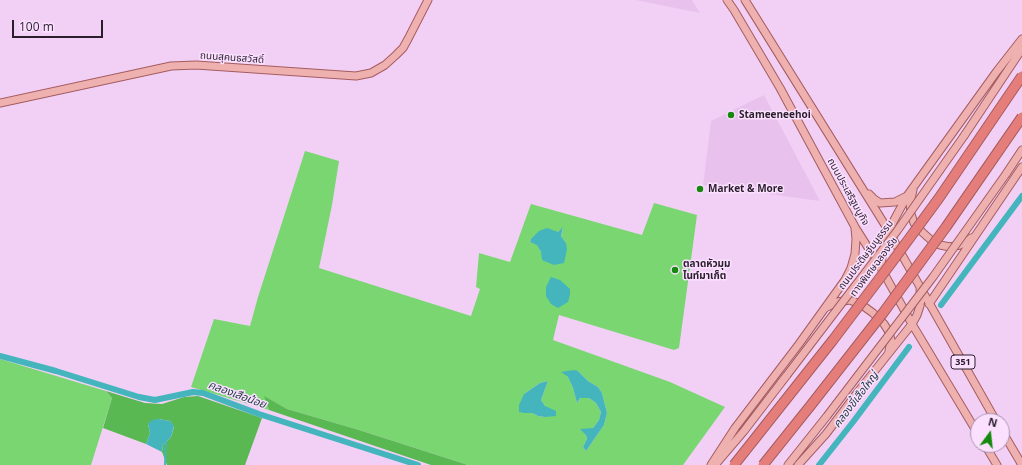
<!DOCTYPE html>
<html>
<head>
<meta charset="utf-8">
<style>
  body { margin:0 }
  #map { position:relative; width:1022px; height:465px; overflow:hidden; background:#f2d0f6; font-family:"Open Sans",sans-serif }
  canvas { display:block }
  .north { position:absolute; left:970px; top:413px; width:40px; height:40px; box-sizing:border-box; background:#fbe0ff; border:1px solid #a792ab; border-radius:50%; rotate:15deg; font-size:11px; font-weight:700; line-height:16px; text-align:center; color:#2a1e2c }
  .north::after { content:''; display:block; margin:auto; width:14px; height:18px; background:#14890d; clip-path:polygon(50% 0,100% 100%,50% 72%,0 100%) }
  .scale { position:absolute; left:12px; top:20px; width:91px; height:18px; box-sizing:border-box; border:2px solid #2a1e2c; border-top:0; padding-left:5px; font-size:12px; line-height:14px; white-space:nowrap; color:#2a1e2c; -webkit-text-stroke:3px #fbe0ff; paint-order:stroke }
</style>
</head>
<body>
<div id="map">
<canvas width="1022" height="465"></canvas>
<div class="north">N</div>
<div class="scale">100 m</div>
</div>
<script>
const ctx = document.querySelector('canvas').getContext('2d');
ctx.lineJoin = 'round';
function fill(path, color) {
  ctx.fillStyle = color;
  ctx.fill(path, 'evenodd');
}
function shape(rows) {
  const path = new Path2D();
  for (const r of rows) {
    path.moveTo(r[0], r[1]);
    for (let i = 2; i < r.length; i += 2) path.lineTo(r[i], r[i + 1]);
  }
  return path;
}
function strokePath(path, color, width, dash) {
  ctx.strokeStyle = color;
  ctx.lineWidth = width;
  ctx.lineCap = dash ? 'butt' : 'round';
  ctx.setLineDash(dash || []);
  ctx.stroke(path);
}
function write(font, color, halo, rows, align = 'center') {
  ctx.font = font + ' "Open Sans","Noto Sans Thai",sans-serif';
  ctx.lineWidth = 3;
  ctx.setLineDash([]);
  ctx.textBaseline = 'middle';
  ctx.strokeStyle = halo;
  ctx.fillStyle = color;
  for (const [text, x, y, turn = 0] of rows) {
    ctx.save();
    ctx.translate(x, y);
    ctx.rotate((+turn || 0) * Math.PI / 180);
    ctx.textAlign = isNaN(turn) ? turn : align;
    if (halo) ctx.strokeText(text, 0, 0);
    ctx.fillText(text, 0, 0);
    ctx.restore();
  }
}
const built = shape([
  [636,0,692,0,700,13,685,10],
  [764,95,820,201,703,185,711,121]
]);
const green = shape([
  [305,151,339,161,332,205,319,268,471,316,480,289,476,287,479,253,510,262,531,204,642,235,654,203,697,215,679,348,674,350,559,315,553,340,670,382,725,407,683,465,468,465,359,430,287,409,265,397,269,410,191,387,214,319,250,326,258,297],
  [563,228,561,236,566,243,541,252,537,244,530,242,531,239,558,232],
  [578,371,588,381,598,387,602,393,607,413,604,425,586,451,583,447,587,439,586,435,593,428,599,420,601,412,596,403,589,398,580,398,577,403,573,388,569,379,567,376],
  [548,381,541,400,545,406,545,417,538,416,532,413,524,394,540,383],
  [0,359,106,391,112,398,91,465,0,465]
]);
const forest = shape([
  [106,391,145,403,162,404,184,397,198,396,262,418,245,465,167,465,162,452,163,445,171,437,174,427,170,421,159,419,148,424,150,433,146,444,103,428,112,398],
  [264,396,287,409,359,430,468,465,431,465,269,410]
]);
const water = shape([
  [563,227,561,236,566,243,567,249,564,263,554,265,542,260,541,252,537,245,530,242,531,239,539,231,547,228,558,232],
  [551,277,560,280,570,289,570,295,568,302,558,308,551,304,546,296,546,287],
  [574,370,578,371,588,381,598,387,602,393,607,413,604,425,586,451,583,447,587,439,586,435,580,429,593,428,599,420,601,412,596,403,589,398,580,398,577,403,573,388,569,379,567,376,561,372],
  [548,381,541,400,545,406,556,411,556,416,545,417,538,416,532,413,524,413,519,412,519,405,524,394,540,383],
  [159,419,170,421,174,426,171,437,163,445,162,452,146,444,150,433,148,424,152,420]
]);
const stream = shape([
  [165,465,166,442]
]);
const canal = shape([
  [941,305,1022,196],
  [0,356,56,371,139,397,155,400,193,392,203,393,259,414,418,465],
  [819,465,853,422,909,347]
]);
const major = shape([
  [727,0,734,10,780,88,855,227,881,268,912,324,978,434],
  [745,0,885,225,996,421],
  [0,103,171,66,196,65,356,76,371,73,385,65,396,55,403,48,408,39,428,0],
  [964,136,1022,49],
  [1006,174,1022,150],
  [913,190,910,203,911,214,914,223,922,232,931,240,940,245,950,247,960,245,967,241,971,238],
  [869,194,874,199,880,203,895,202,907,196,997,71,1022,39],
  [881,268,882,257,886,240,893,222,907,196],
  [929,304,1022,167],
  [827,307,837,302,850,300,862,305,873,313,884,324,889,332,891,340,889,351],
  [1002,431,1022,465],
  [985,445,997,465],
  [711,465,735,428,799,344,845,280,851,268,855,254,856,239,855,229],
  [715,465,744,431,787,375],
  [788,465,827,416],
  [798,465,826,434,857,393,912,324,917,315,920,306,921,298,920,290]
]);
const majorBridge = shape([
  [787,375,897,231,964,136],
  [827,416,933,277,1006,174]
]);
const highwayBridge = shape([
  [734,465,833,340,892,262,939,198,1022,76],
  [763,465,811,405,883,313,946,227,1022,117]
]);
const markers = [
  [731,115,4,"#14890d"],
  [700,189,4,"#14890d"],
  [675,270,4,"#14890d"]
];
const shields = [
  [963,362,24]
];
const shieldNames = [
  ["351",963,362]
];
const streetNames = [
  ["ถนนสุคนธสวัสดิ์",232,58,4],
  ["ถนนประเสริฐมนูกิจ",848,192,61],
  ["ถนนประดิษฐ์มนูธรรม",866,255,-53],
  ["ทางพิเศษฉลองรัช",874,267,-53]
];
const poiNames = [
  ["Stameeneehoi",739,115],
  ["Market & More",708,189],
  ["ตลาดหัวมุม",683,264],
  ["ไนท์มาเก็ต",683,276]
];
const waterNames = [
  ["คลองเสือน้อย",237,395,20],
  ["คลองขี้เสือใหญ่",856,400,-53]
];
fill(built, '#e8c2ed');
fill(green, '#79d671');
fill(forest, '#59b852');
fill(water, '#45b5bd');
strokePath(stream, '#45b5bd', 2);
strokePath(canal, '#45b5bd', 6);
strokePath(major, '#a45c5f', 9);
strokePath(major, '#efb1b0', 7);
strokePath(majorBridge, '#a45c5f', 9, []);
strokePath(highwayBridge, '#a45c5f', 11, []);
strokePath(majorBridge, '#efb1b0', 7);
strokePath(highwayBridge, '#e57d7b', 9);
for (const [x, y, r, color] of markers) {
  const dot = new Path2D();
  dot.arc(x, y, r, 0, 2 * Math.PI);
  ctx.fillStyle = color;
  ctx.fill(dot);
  strokePath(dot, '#fbe0ff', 1.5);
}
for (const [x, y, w] of shields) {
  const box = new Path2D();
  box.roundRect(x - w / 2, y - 7, w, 14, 3);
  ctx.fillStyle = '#fbe0ff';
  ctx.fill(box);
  strokePath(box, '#2a1e2c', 1);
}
write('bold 9px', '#2a1e2c', null, shieldNames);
write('10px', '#2a1e2c', '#fbe0ff', streetNames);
write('bold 10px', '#2a1e2c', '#fbe0ff', poiNames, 'left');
write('italic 11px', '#1a3c3e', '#fbe0ff', waterNames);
</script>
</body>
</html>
